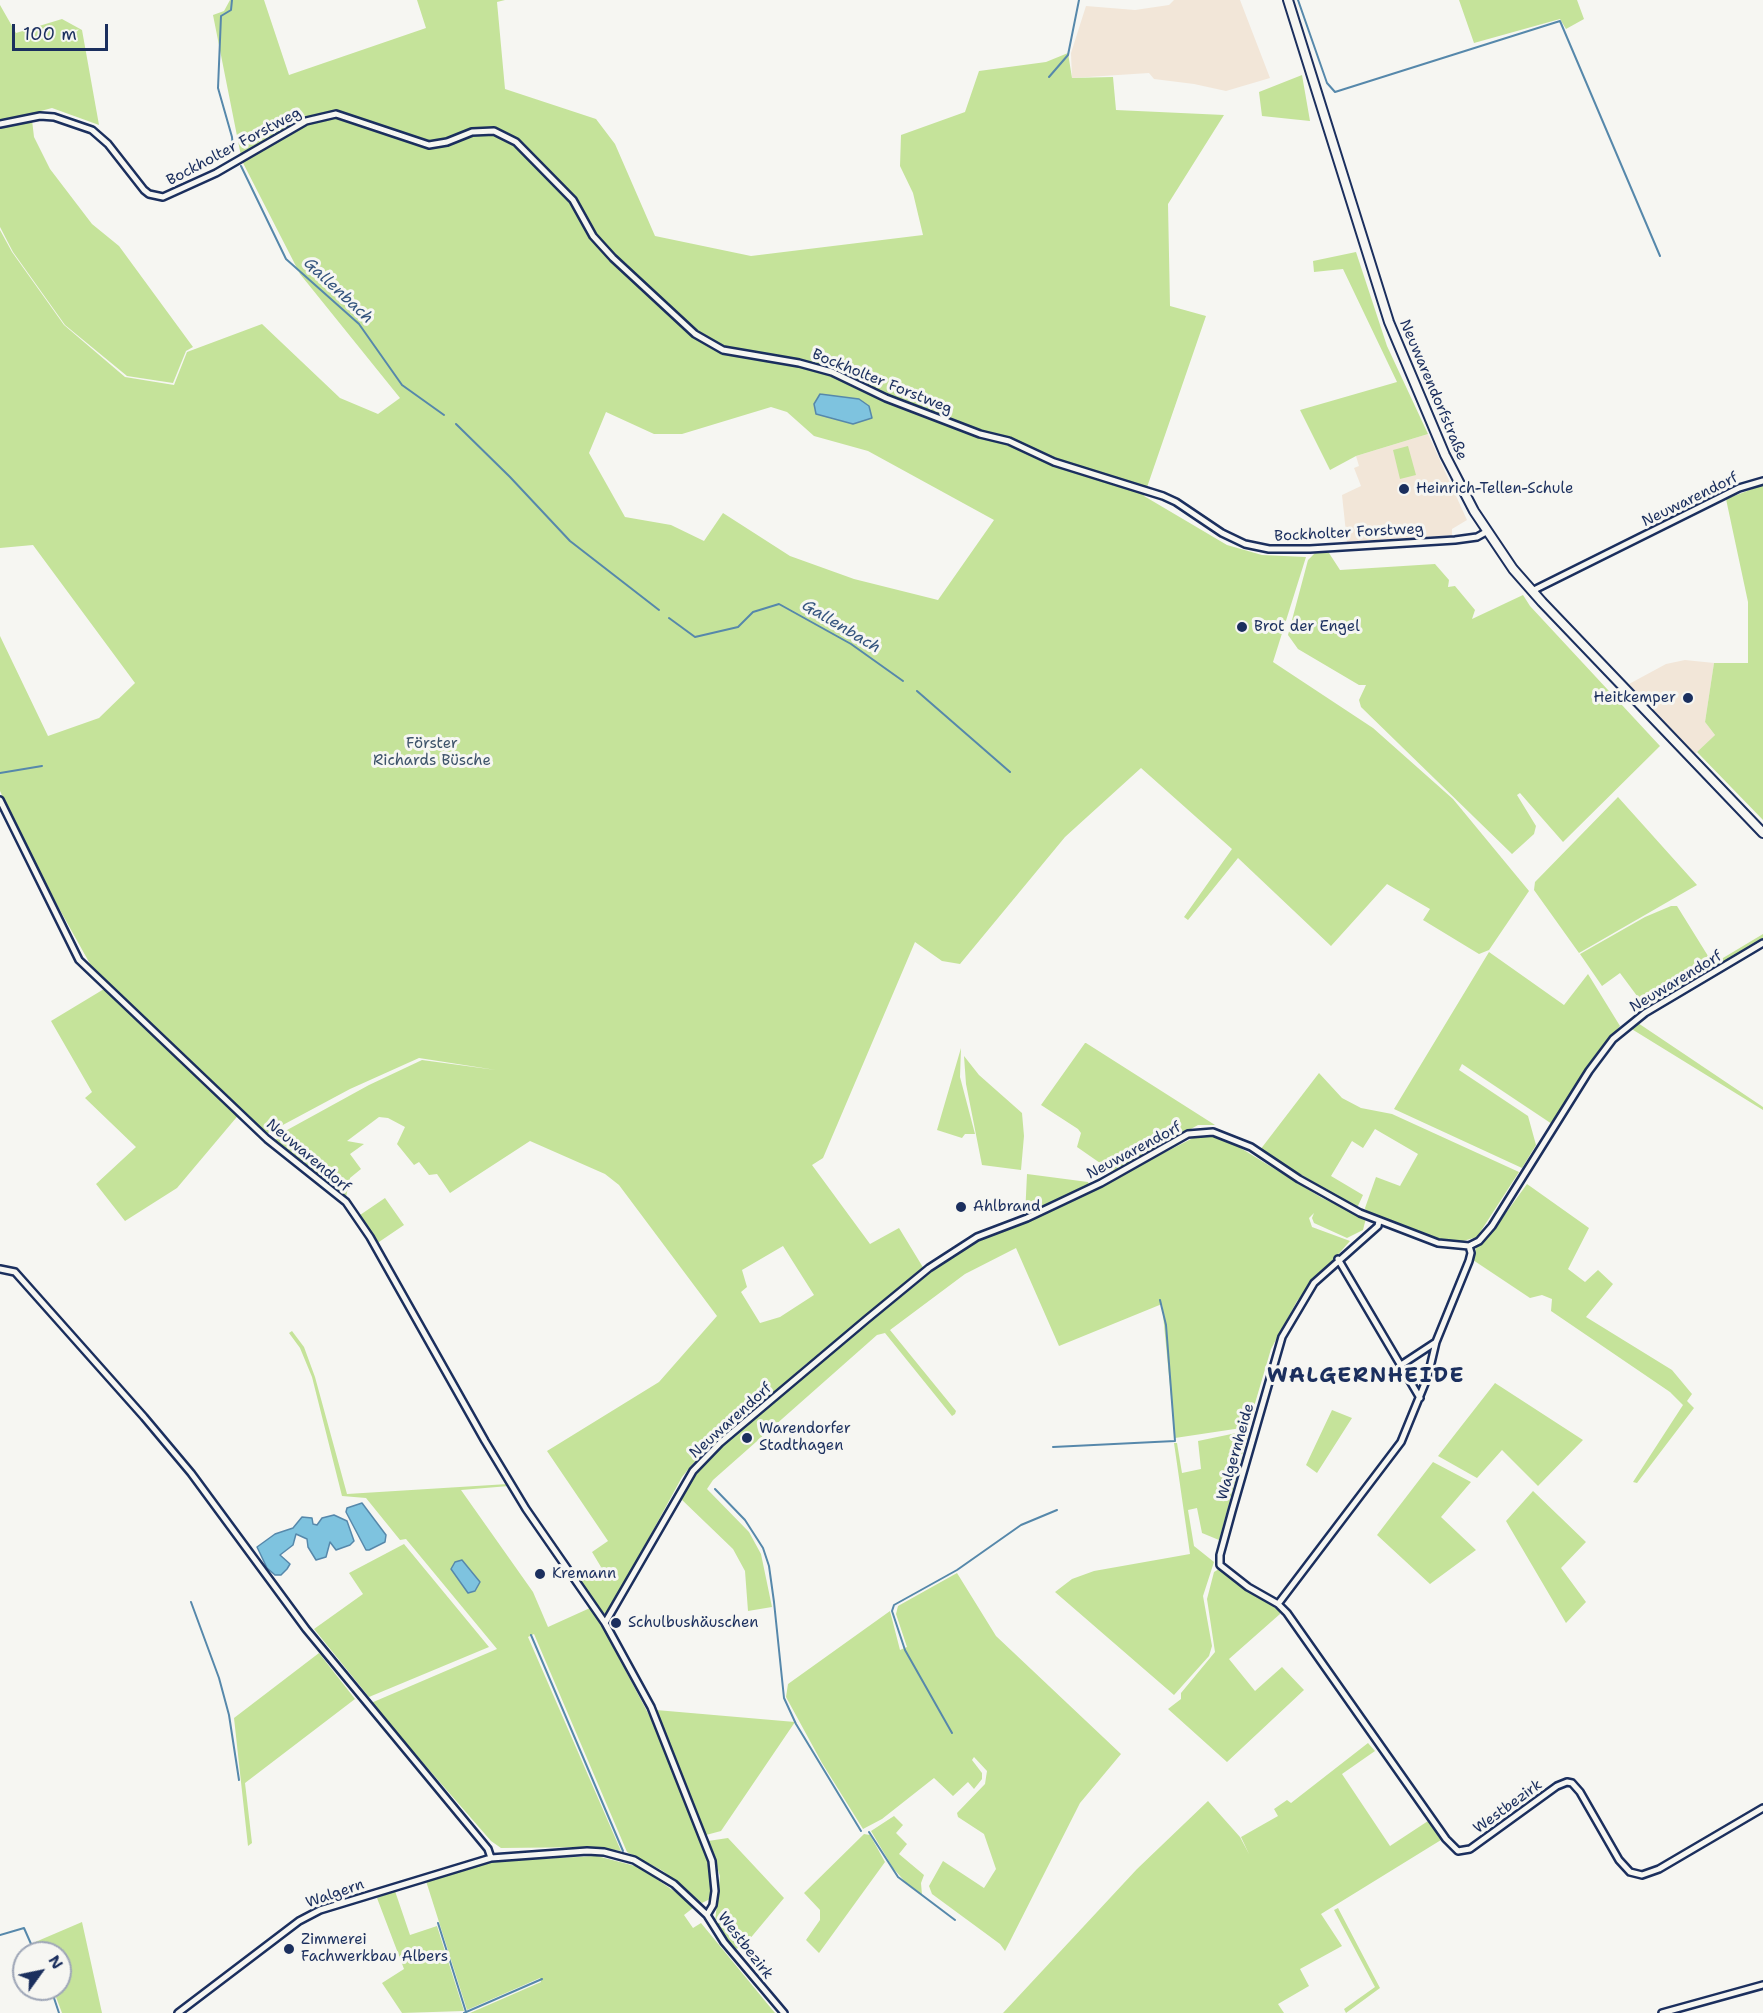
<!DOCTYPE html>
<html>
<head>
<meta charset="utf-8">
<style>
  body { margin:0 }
  #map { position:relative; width:1763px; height:2013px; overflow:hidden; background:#f6f6f2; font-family:"Shantell Sans",sans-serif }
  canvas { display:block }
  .north { position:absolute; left:12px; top:1941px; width:60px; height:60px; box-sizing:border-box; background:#f6f6f2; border:2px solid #9ea6b7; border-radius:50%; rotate:57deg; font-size:16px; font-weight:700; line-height:24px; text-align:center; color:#1b2f5e }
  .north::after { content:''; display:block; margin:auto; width:21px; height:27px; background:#1b2f5e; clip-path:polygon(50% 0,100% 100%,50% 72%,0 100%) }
  .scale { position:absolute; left:12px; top:24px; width:96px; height:27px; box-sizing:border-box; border:3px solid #1b2f5e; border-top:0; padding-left:8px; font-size:18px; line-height:21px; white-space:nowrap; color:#1b2f5e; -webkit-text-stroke:4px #f6f6f2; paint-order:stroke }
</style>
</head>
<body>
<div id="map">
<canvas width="1763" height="2013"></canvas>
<div class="north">N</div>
<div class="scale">100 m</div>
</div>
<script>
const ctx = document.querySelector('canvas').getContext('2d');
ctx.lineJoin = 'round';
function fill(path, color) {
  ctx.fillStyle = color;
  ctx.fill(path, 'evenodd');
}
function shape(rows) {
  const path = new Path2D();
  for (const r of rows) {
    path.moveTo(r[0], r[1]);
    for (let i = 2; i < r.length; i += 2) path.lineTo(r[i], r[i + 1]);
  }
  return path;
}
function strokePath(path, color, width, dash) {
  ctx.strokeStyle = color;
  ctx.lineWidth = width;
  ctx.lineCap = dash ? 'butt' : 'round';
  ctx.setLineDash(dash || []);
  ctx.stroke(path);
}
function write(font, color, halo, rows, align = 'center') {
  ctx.font = font + ' "Shantell Sans",sans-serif';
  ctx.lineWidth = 6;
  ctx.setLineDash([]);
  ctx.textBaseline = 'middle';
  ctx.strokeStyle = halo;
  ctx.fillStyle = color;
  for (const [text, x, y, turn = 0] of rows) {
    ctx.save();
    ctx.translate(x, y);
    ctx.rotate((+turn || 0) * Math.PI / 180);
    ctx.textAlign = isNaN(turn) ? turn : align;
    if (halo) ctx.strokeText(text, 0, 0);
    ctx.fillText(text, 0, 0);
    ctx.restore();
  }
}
const built = shape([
  [1174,0,1240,0,1270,78,1226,91,1194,84,1154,79,1149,73,1072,78,1071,53,1086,6,1135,10,1169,5],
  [1428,434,1467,520,1452,529,1452,535,1347,542,1342,495,1361,486,1354,468,1359,466,1356,456],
  [1685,660,1714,663,1705,722,1715,735,1695,754,1629,684,1666,664]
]);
const green = shape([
  [230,0,264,0,289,75,426,28,417,0,505,0,497,2,505,89,596,119,615,144,655,236,751,256,923,235,913,193,900,166,901,135,965,112,979,71,1046,62,1068,53,1072,78,1113,77,1116,110,1224,115,1168,204,1170,306,1206,316,1144,496,1227,545,1262,555,1306,557,1273,662,1373,728,1453,799,1529,891,1489,950,1479,954,1423,920,1430,909,1387,884,1331,946,1238,858,1188,920,1184,917,1232,849,1141,768,1065,837,960,964,942,961,915,942,823,1158,812,1165,870,1244,899,1228,924,1269,818,1354,828,1357,930,1273,973,1242,1003,1228,1030,1221,1197,1136,1221,1136,1322,1198,1366,1218,1363,1230,1347,1238,1314,1223,1312,1218,1314,1213,1309,1218,1312,1227,1350,1241,1297,1301,1271,1349,1248,1427,1175,1438,1162,1304,1059,1346,1016,1248,965,1274,890,1330,956,1411,955,1414,952,1416,885,1333,877,1335,713,1480,707,1489,749,1532,761,1554,772,1607,748,1611,745,1571,733,1549,680,1498,695,1474,716,1451,715,1437,682,1477,608,1613,602,1613,579,1582,601,1567,592,1552,608,1541,547,1451,659,1382,717,1316,619,1185,605,1174,530,1141,450,1193,437,1174,429,1175,419,1162,414,1165,397,1144,405,1127,388,1118,379,1117,347,1141,364,1144,350,1154,361,1169,350,1178,346,1197,275,1142,278,1135,369,1085,422,1060,496,1070,419,1058,350,1089,266,1134,241,1112,177,1188,125,1221,96,1184,136,1147,85,1098,92,1092,51,1021,104,989,31,858,0,791,0,636,48,736,99,718,135,683,33,545,0,548,0,230,12,252,64,325,125,377,174,385,187,352,262,324,340,398,378,414,400,398,300,274,242,161,213,15,224,11],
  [771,407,787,412,814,436,868,451,994,520,938,600,854,579,790,556,723,513,704,541,671,525,625,517,589,453,606,412,654,434,682,434],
  [783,1246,814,1295,780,1317,760,1323,741,1292,747,1287,742,1270],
  [807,1363,811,1370,770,1405,763,1403],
  [1459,0,1577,0,1584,19,1566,29,1560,19,1474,43],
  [0,5,16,33,62,19,82,30,99,125,52,108,0,122],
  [1302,75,1310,121,1262,116,1259,92],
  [32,120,34,137,50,169,92,224,119,246,193,347,186,351,173,383,127,376,65,325,13,252,0,227,0,129],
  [1356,252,1387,346,1428,434,1356,456,1330,470,1300,410,1397,382,1343,269,1314,272,1313,261],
  [1408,446,1416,475,1400,479,1393,450],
  [1763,485,1763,820,1697,752,1715,735,1705,722,1714,663,1748,663,1748,602,1726,499],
  [1315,553,1329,553,1340,570,1435,564,1449,580,1448,587,1455,586,1475,610,1472,619,1523,595,1530,606,1660,746,1563,842,1520,793,1517,795,1536,826,1534,834,1512,854,1361,707,1359,700,1366,685,1359,685,1298,649,1288,635,1308,560],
  [1618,797,1697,885,1579,953,1534,890,1535,882],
  [1671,906,1677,906,1713,964,1763,934,1763,938,1646,1008,1620,973,1602,986,1580,954,1645,917],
  [1489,952,1564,1005,1588,974,1620,1026,1596,1054,1552,1124,1462,1064,1459,1070,1528,1116,1536,1145,1522,1168,1394,1109],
  [1638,1023,1763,1107,1763,1110,1630,1028],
  [1085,1043,1086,1043,1215,1125,1198,1125,1113,1172,1077,1147,1081,1133,1078,1129,1041,1105],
  [961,1048,960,1077,975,1134,965,1134,962,1138,937,1130],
  [964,1056,979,1075,1022,1113,1024,1136,1021,1170,982,1165,966,1084],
  [1319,1073,1342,1098,1361,1108,1392,1114,1519,1172,1477,1237,1456,1243,1439,1240,1366,1211,1365,1208,1376,1177,1400,1186,1418,1154,1375,1129,1363,1148,1352,1141,1331,1176,1363,1195,1357,1208,1260,1150],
  [1027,1174,1088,1182,1089,1185,1025,1216],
  [1527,1184,1589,1228,1568,1269,1585,1282,1598,1270,1613,1284,1586,1317,1672,1370,1692,1394,1687,1401,1694,1408,1637,1483,1633,1482,1683,1405,1670,1392,1551,1311,1552,1299,1542,1295,1530,1298,1473,1260,1476,1248,1495,1228],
  [385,1198,404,1225,376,1244,360,1215],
  [292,1331,304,1347,315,1377,347,1494,508,1484,509,1486,461,1490,533,1592,548,1627,590,1608,603,1628,659,1734,707,1860,711,1876,710,1899,702,1903,663,1871,627,1852,534,1634,528,1637,621,1851,595,1847,501,1848,491,1841,371,1703,497,1649,406,1539,400,1540,366,1498,342,1496,312,1377,300,1348,289,1333],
  [1495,1383,1583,1440,1538,1486,1502,1450,1477,1478,1438,1456],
  [1332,1410,1352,1418,1317,1473,1306,1465],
  [1246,1431,1248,1433,1219,1540,1202,1533,1197,1508,1188,1510,1194,1546,1214,1562,1203,1596,1212,1646,1209,1656,1174,1695,1055,1592,1072,1579,1094,1571,1190,1554,1174,1443,1177,1443,1182,1473,1201,1469,1198,1441],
  [1433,1462,1471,1482,1441,1517,1476,1550,1430,1584,1377,1535],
  [1533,1491,1586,1542,1561,1568,1586,1602,1566,1623,1506,1521],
  [404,1544,489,1647,369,1697,314,1629,363,1594,349,1573],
  [1219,1569,1280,1609,1280,1614,1229,1659,1255,1691,1282,1667,1304,1690,1227,1762,1168,1709,1181,1699,1181,1693,1215,1652,1207,1599,1214,1572],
  [957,1573,996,1636,1121,1754,1080,1803,1005,1951,1000,1944,932,1894,929,1886,943,1861,984,1888,996,1869,984,1834,958,1817,957,1813,985,1784,987,1771,974,1757,972,1760,982,1773,982,1779,974,1789,968,1782,953,1796,934,1778,882,1819,863,1829,822,1763,786,1697,788,1684,890,1611,900,1650,907,1647,896,1614,898,1606],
  [319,1653,355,1699,245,1783,252,1843,248,1846,234,1718],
  [656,1710,795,1722,721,1831,706,1835],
  [1368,1743,1375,1751,1342,1774,1390,1846,1428,1821,1441,1840,1321,1914,1342,1946,1300,1969,1309,1986,1278,2004,1284,2013,1003,2013,1137,1869,1208,1801,1240,1837,1249,1854,1241,1837,1278,1816,1274,1809,1287,1800,1291,1803],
  [894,1816,903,1825,896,1833,907,1844,899,1854,924,1875,921,1883,922,1895,907,1884,893,1868,871,1831],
  [864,1834,870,1835,885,1862,819,1953,806,1940,820,1920,820,1910,804,1893],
  [728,1838,784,1898,743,1947,735,1949,715,1922,720,1876,708,1841],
  [597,1856,639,1867,684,1898,693,1908,684,1915,693,1928,701,1923,775,2013,470,2013,541,1982,540,1978,467,2010,426,1881,496,1861],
  [395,1891,410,1935,437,1926,464,2011,402,2013,382,1983,404,1969,377,1898],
  [1338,1908,1380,1988,1346,2013,1344,2009,1375,1987,1334,1910],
  [82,1922,102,2013,62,2013,53,1989,60,1989,60,1953,38,1953,33,1943]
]);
const water = shape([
  [820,394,859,399,869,406,872,418,853,424,816,414,814,404,820,394],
  [362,1503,386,1535,385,1542,369,1550,366,1550,346,1512,347,1508,362,1503],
  [334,1515,347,1521,354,1541,350,1545,336,1550,330,1542,326,1557,316,1560,308,1547,307,1539,296,1534,293,1545,280,1555,290,1564,287,1569,281,1575,275,1575,267,1568,257,1547,275,1534,293,1528,302,1517,312,1518,313,1524,317,1525,322,1518,334,1515],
  [462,1560,480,1582,475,1591,468,1593,451,1569,455,1562,462,1560]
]);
const stream = shape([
  [232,0,231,10,221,16,218,88,232,137,233,149],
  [1298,0,1327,83,1335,92,1560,21,1660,256],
  [1049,77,1068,55,1079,0],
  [241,166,286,259,359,324,402,385,444,415],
  [456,424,510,477,570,541,659,610],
  [669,618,695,637,738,627,753,612,779,604,851,644,903,681],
  [917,691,1010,772],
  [0,773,42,766],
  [1053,1447,1175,1441,1166,1325,1160,1300],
  [715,1489,745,1520,763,1548,769,1566,774,1602,784,1698,796,1724,861,1831],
  [191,1602,219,1678,229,1715,239,1780],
  [531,1635,623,1851],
  [952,1733,905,1650,892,1611,894,1605,957,1570,1021,1525,1057,1510],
  [869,1832,898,1877,955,1920],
  [438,1923,466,2012],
  [0,1935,24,1928,35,1953],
  [51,1989,59,2013],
  [464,2013,542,1979]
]);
const street = shape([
  [0,124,40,116,54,117,92,130,108,144,144,190,149,194,163,197,216,173,306,121,336,114,429,145,447,142,472,132,494,131,516,142,573,200,593,236,613,258,695,334,723,350,799,363,832,372,886,398,980,434,1009,441,1054,462,1163,496,1176,502,1222,533,1245,544,1269,549,1310,549,1455,540,1477,537,1486,532],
  [1532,591,1739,488,1763,481],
  [0,800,79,960,267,1139,346,1202,370,1237,485,1441,526,1509,605,1623,651,1707,712,1861,715,1891,713,1905,707,1915],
  [1379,1221,1378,1226,1314,1283,1282,1337,1232,1511,1220,1555,1220,1565,1248,1587,1278,1604,1287,1613,1446,1839,1458,1851,1470,1849,1557,1786,1567,1782,1572,1783,1580,1792,1619,1860,1630,1872,1642,1875,1659,1869,1763,1808],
  [1338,1259,1420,1398],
  [0,1269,15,1272,144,1417,191,1473,306,1629,488,1849,491,1858],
  [1401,1365,1436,1342],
  [1278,1604,1401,1442,1428,1376,1436,1342,1469,1261,1471,1253,1469,1246],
  [605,1623,693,1471,720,1443,867,1319,929,1268,977,1237,1027,1218,1101,1183,1188,1134,1213,1132,1251,1147,1299,1179,1360,1213,1438,1243,1469,1246,1479,1241,1492,1226,1589,1071,1613,1039,1645,1013,1763,943],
  [178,2013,299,1921,320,1910,491,1858,587,1851,604,1852,634,1860,674,1884,707,1915,724,1942,784,2013],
  [1662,2013,1763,1985]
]);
const secondary = shape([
  [1288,0,1389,322,1445,455,1474,511,1513,569,1542,602,1763,833]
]);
const markers = [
  [1404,489,6,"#1b2f5e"],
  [1242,627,6,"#1b2f5e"],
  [1688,698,6,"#1b2f5e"],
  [961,1207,6,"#1b2f5e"],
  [747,1438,6,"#1b2f5e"],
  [540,1574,6,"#1b2f5e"],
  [616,1623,6,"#1b2f5e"],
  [289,1949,6,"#1b2f5e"]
];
const streetNames = [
  ["Bockholter Forstweg",234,147,-28],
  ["Bockholter Forstweg",882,382,22],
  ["Neuwarendorfstraße",1433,390,67],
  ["Neuwarendorf",1690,500,-26],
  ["Bockholter Forstweg",1349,533,-3],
  ["Neuwarendorf",1676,982,-31],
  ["Neuwarendorf",1134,1151,-28],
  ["Neuwarendorf",308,1156,40],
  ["Neuwarendorf",731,1421,-42],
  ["Walgernheide",1236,1452,-74],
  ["Westbezirk",1508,1807,-36],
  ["Walgern",335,1894,-19],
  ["Westbezirk",745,1946,52]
];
const poiNames = [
  ["Heinrich-Tellen-Schule",1416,489],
  ["Brot der Engel",1254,627],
  ["Heitkemper",1676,698,"right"],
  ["Ahlbrand",973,1207],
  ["Warendorfer",759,1429],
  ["Stadthagen",759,1446],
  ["Kremann",552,1574],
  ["Schulbushäuschen",628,1623],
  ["Zimmerei",301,1940],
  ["Fachwerkbau Albers",301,1957]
];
const parkNames = [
  ["Förster",432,744],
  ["Richards Büsche",432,761]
];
const waterNames = [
  ["Gallenbach",338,291,43],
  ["Gallenbach",841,627,31]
];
const districtNames = [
  ["WALGERNHEIDE",1366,1377]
];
fill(built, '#f2e6d8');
fill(green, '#c5e39a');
fill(water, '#7ec3df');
strokePath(water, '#5688ab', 1.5);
strokePath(stream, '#5688ab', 2);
strokePath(street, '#1b2f5e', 10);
strokePath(secondary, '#1b2f5e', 12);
strokePath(street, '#f6f6f2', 5);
strokePath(secondary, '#f6f6f2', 8);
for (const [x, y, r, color] of markers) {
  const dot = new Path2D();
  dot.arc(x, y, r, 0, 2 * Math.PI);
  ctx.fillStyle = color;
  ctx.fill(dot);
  strokePath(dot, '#f6f6f2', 2);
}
write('15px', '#1b2f5e', '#f6f6f2', streetNames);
write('15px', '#1b2f5e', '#f6f6f2', poiNames, 'left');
write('15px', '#3d536a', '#f6f6f2', parkNames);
write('italic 16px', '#34547e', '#f6f6f2', waterNames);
ctx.letterSpacing = '1.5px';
write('bold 21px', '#1b2f5e', '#f6f6f2', districtNames);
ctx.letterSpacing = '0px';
</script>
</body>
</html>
